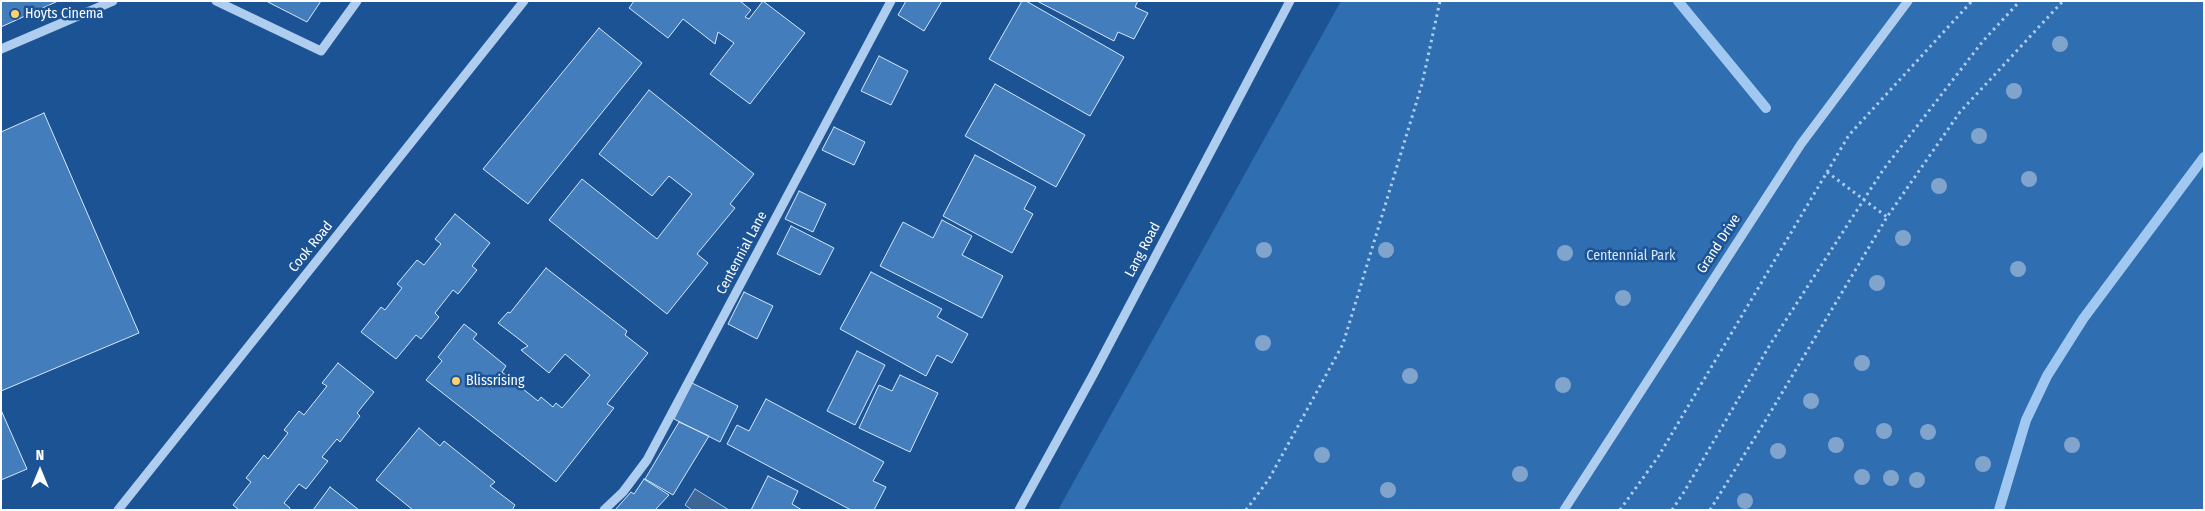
<!DOCTYPE html>
<html>
<head>
<meta charset="utf-8">
<style>
  body { margin:0 }
  #map { position:relative; width:2205px; height:511px; overflow:hidden; background:#1c5394; font-family:"Fira Sans Condensed",sans-serif }
  canvas { display:block }
  .frame { position:absolute; inset:0; border:2px solid #fff; pointer-events:none }
  .north { position:absolute; left:15px; top:446px; width:50px; height:50px; -webkit-text-stroke:4px #1c5394; paint-order:stroke; rotate:0deg; font-size:14px; font-weight:700; line-height:20px; text-align:center; color:#fff }
  .north::after { content:''; display:block; margin:auto; width:18px; height:22px; background:#fff; clip-path:polygon(50% 0,100% 100%,50% 72%,0 100%) }
</style>
</head>
<body>
<div id="map">
<canvas width="2205" height="511"></canvas>
<div class="frame"></div>
<div class="north">N</div>
</div>
<script>
const ctx = document.querySelector('canvas').getContext('2d');
ctx.lineJoin = 'round';
function fill(path, color) {
  ctx.fillStyle = color;
  ctx.fill(path, 'evenodd');
}
function shape(rows) {
  const path = new Path2D();
  for (const r of rows) {
    path.moveTo(r[0], r[1]);
    for (let i = 2; i < r.length; i += 2) path.lineTo(r[i], r[i + 1]);
  }
  return path;
}
function strokePath(path, color, width, dash) {
  ctx.strokeStyle = color;
  ctx.lineWidth = width;
  ctx.lineCap = dash ? 'butt' : 'round';
  ctx.setLineDash(dash || []);
  ctx.stroke(path);
}
function write(font, color, halo, rows, align = 'center') {
  ctx.font = font + ' "Fira Sans Condensed",sans-serif';
  ctx.lineWidth = 5;
  ctx.setLineDash([]);
  ctx.textBaseline = 'middle';
  ctx.strokeStyle = halo;
  ctx.fillStyle = color;
  for (const [text, x, y, turn = 0] of rows) {
    ctx.save();
    ctx.translate(x, y);
    ctx.rotate((+turn || 0) * Math.PI / 180);
    ctx.textAlign = isNaN(turn) ? turn : align;
    if (halo) ctx.strokeText(text, 0, 0);
    ctx.fillText(text, 0, 0);
    ctx.restore();
  }
}
const green = shape([
  [1341,1,2204,1,2204,510,1058,510]
]);
const water = shape([
  [695,489,729,510,692,510,685,505,695,489]
]);
const stream = shape([
  [1678,1,1766,108],
  [1999,510,2026,420,2047,376,2083,319,2204,157]
]);
const building = shape([
  [1,1,58,1,1,27,1,1],
  [266,1,321,1,307,22,266,1],
  [634,1,740,1,751,10,745,17,749,19,763,1,805,33,750,104,710,74,734,43,718,32,715,44,683,19,668,38,629,8,634,1],
  [906,1,942,1,924,31,898,15,906,1],
  [1022,1,1026,1,1124,57,1090,116,989,59,1022,1],
  [1037,1,1138,1,1135,7,1148,13,1134,39,1118,32,1114,41,1037,1],
  [599,28,642,63,528,204,483,169,599,28],
  [879,56,908,71,891,105,861,91,879,56],
  [995,84,1085,135,1056,187,965,136,995,84],
  [649,90,754,174,730,204,735,208,697,254,708,263,667,314,549,220,582,179,657,239,692,194,669,176,652,196,599,154,649,90],
  [44,113,139,333,1,391,1,132,44,113],
  [834,127,865,142,854,165,822,150,834,127],
  [975,155,1036,187,1024,209,1033,214,1012,253,943,216,975,155],
  [799,191,826,204,813,232,785,219,799,191],
  [455,214,490,243,472,266,477,270,458,294,453,290,435,313,439,317,421,339,416,335,396,359,361,332,381,307,385,310,402,288,397,284,417,260,424,265,441,244,435,239,455,214],
  [942,220,972,236,962,255,1003,276,982,318,880,266,903,222,933,238,942,220],
  [791,226,834,248,820,275,777,254,791,226],
  [546,268,627,331,625,335,648,353,607,404,614,408,556,482,426,380,442,361,438,357,464,324,477,334,473,339,506,366,502,372,538,401,541,397,553,407,556,403,562,408,590,375,565,354,549,373,521,350,528,346,498,323,508,312,510,313,546,268],
  [871,272,942,309,937,317,968,334,952,363,937,355,926,376,840,329,871,272],
  [744,292,773,306,757,339,728,324,744,292],
  [857,351,885,365,855,425,827,411,857,351],
  [338,363,374,392,357,413,360,416,340,442,337,439,322,457,328,461,306,489,299,484,284,503,290,508,289,510,239,510,233,505,251,482,246,478,264,455,268,459,288,433,284,430,299,411,304,415,327,386,322,383,338,363],
  [900,375,938,393,910,452,859,428,879,385,892,391,900,375],
  [692,383,738,406,720,442,674,419,692,383],
  [766,399,884,462,873,481,886,487,874,510,851,510,727,444,737,425,749,431,766,399],
  [1,410,27,469,1,480,1,410],
  [679,422,709,436,673,495,645,479,679,422],
  [419,428,440,446,444,441,495,482,490,486,515,505,512,510,413,510,376,480,419,428],
  [768,476,798,491,792,504,802,510,751,510,768,476],
  [644,479,669,495,655,510,615,510,631,492,634,494,644,479],
  [330,487,359,510,313,510,330,487]
]);
const path = shape([
  [1827,172,1887,217],
  [1246,510,1269,479,1343,344,1422,84,1440,1],
  [1620,510,1658,457,1849,135,1972,1],
  [1672,510,1684,492,1771,343,1883,170,1983,41,2020,1],
  [1710,510,1767,418,1887,217,1960,112,2063,1]
]);
const minor = shape([
  [216,1,321,51,357,1],
  [1,49,113,1],
  [118,510,524,1],
  [604,510,623,492,647,460,891,1],
  [1019,510,1093,375,1290,1],
  [1564,510,1801,144,1908,1]
]);
const trees = [
  [2060,44],
  [2014,91],
  [1979,136],
  [2029,179],
  [1939,186],
  [1903,238],
  [1264,250],
  [1386,250],
  [1565,253],
  [2018,269],
  [1877,283],
  [1623,298],
  [1263,343],
  [1862,363],
  [1410,376],
  [1563,385],
  [1811,401],
  [1884,431],
  [1928,432],
  [1836,445],
  [2072,445],
  [1778,451],
  [1322,455],
  [1983,464],
  [1520,474],
  [1862,477],
  [1891,478],
  [1917,480],
  [1388,490],
  [1745,501]
];
const markers = [
  [15,14,5,"#ffd16c"],
  [456,381,5,"#ffd16c"]
];
const poiNames = [
  ["Hoyts Cinema",25,14],
  ["Blissrising",466,381]
];
const streetNames = [
  ["Grand Drive",1719,244,-57],
  ["Cook Road",311,247,-51],
  ["Lang Road",1143,250,-62],
  ["Centennial Lane",742,253,-62]
];
const parkNames = [
  ["Centennial Park",1631,256]
];
fill(green, '#306eb2');
fill(water, '#3e6694');
strokePath(water, '#a1c8f1', 1);
strokePath(stream, '#a1c8f1', 10);
fill(building, '#447dbb');
strokePath(building, '#d4e7fb', 1);
strokePath(path, '#aecdef', 3, [2.5, 4]);
strokePath(minor, '#aecdef', 9);
ctx.fillStyle = '#81a4cd';
for (const [x, y] of trees) {
  ctx.beginPath();
  ctx.arc(x, y, 8, 0, 2 * Math.PI);
  ctx.fill();
}
for (const [x, y, r, color] of markers) {
  const dot = new Path2D();
  dot.arc(x, y, r, 0, 2 * Math.PI);
  ctx.fillStyle = color;
  ctx.fill(dot);
  strokePath(dot, '#1c5394', 2);
}
write('14px', '#fff', '#1c5394', poiNames, 'left');
write('14px', '#fff', '#1c5394', streetNames);
write('14px', '#d4e7fb', '#1c5394', parkNames);
</script>
</body>
</html>
